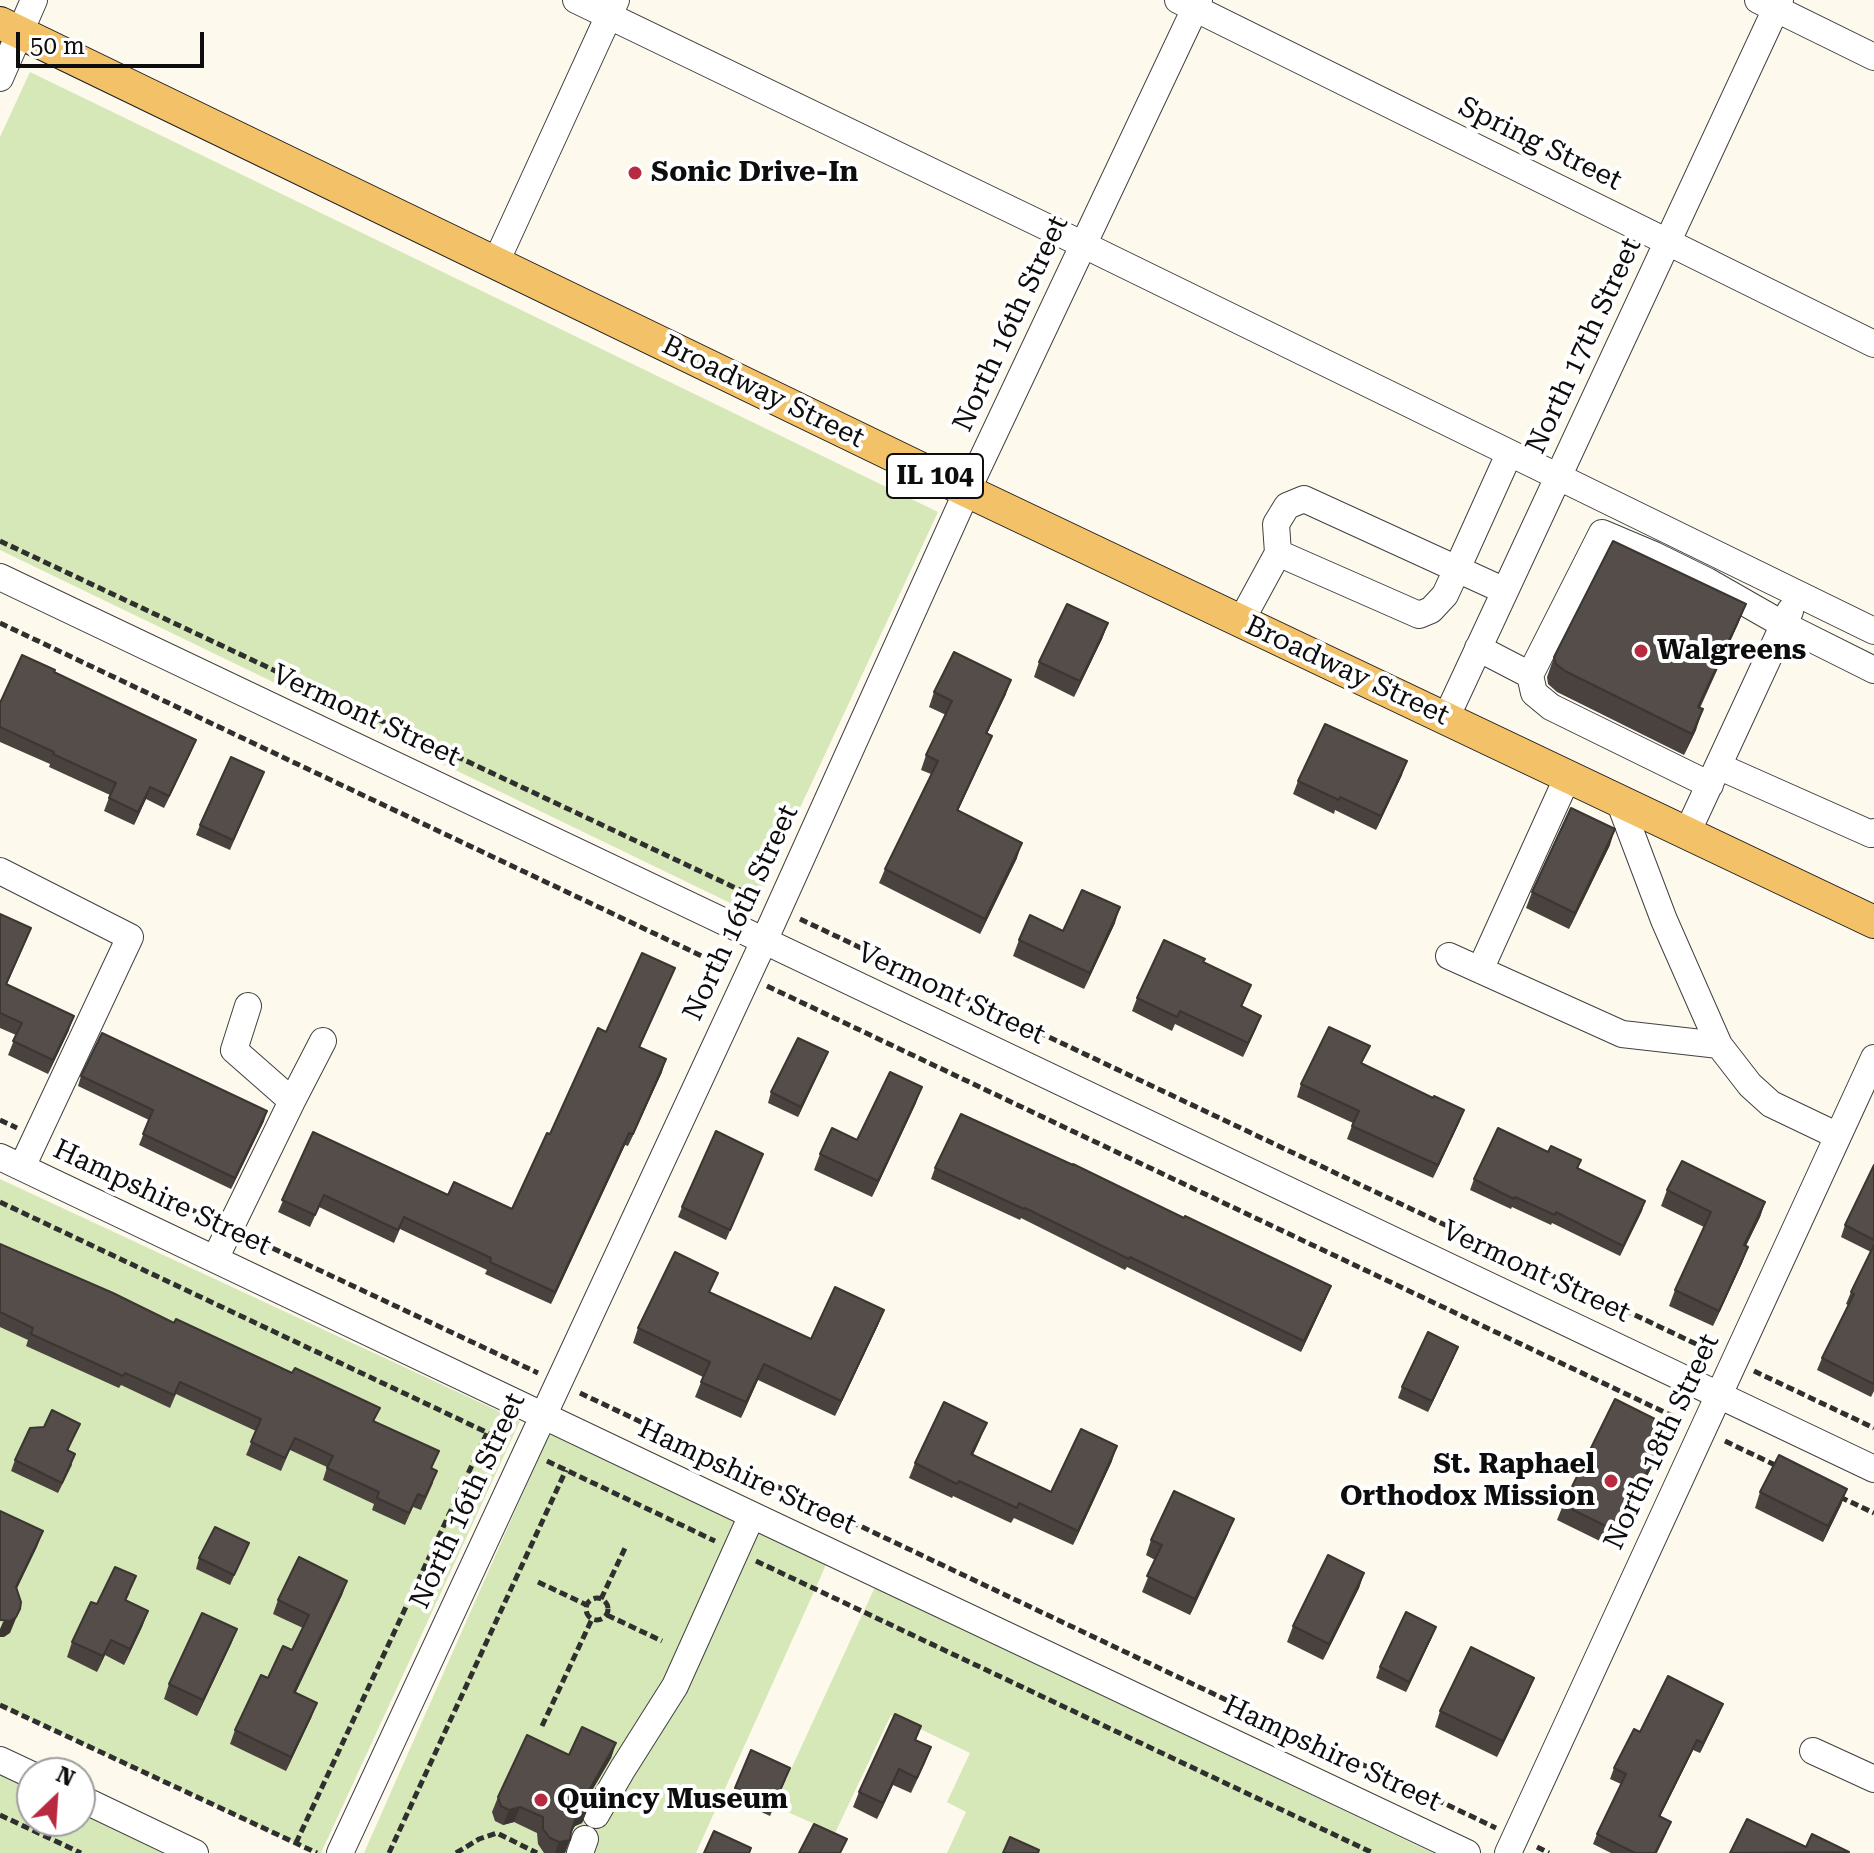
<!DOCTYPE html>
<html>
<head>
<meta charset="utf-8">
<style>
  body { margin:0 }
  #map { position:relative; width:1874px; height:1853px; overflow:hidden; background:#fef9ed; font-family:"Roboto Serif",serif }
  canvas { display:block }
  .north { position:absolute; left:16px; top:1757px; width:80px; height:80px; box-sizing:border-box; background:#fff; border:2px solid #9e9e9e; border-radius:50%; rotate:25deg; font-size:22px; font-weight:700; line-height:32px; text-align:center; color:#0d0d0d }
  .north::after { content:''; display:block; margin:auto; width:28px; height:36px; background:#b72a40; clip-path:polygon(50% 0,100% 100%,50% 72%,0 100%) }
  .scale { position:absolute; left:16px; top:32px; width:188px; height:36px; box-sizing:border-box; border:4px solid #0d0d0d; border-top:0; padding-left:10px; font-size:24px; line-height:28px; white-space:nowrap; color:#0d0d0d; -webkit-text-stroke:6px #fff; paint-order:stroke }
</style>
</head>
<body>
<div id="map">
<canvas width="1874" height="1853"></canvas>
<div class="north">N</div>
<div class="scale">50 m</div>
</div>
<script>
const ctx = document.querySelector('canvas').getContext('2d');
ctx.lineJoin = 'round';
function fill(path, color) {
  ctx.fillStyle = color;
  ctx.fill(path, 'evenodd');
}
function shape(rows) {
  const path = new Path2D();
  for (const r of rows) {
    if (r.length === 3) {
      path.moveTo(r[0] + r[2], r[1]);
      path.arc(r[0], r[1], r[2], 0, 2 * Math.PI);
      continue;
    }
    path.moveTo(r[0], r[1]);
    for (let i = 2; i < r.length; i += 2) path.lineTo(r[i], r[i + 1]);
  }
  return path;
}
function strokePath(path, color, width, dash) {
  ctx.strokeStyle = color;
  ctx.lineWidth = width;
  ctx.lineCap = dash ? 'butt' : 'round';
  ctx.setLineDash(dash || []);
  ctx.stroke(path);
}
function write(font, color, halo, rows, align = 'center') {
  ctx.font = font + ' "Roboto Serif",serif';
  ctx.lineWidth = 8;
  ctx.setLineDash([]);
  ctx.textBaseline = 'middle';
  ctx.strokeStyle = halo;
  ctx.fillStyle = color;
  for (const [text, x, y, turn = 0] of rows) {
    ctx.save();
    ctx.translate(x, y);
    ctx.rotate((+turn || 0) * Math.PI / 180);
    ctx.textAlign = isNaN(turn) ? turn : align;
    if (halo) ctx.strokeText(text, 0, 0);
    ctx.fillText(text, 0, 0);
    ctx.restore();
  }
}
const green = shape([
  [30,72,938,512,751,913,0,550,0,137],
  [0,1179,520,1421,321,1853,317,1853,0,1705],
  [549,1434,826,1564,822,1574,696,1853,364,1853],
  [875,1587,1433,1853,947,1853,966,1812,947,1802,970,1753,891,1715,835,1833,774,1806],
  [0,1758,32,1773,32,1821,80,1821,80,1796,201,1853,0,1853]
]);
const path = shape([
  [0,541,759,899],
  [0,623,725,967],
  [800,919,1713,1352],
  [767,986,1683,1421],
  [0,1120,17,1128],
  [59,1147,209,1218],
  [0,1202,505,1441],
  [251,1238,538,1373],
  [1754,1371,1874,1428],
  [580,1393,1496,1828],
  [1725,1441,1777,1466],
  [547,1461,715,1541],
  [1840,1497,1874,1513],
  [756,1561,1373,1853],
  [538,1582,587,1605],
  [597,1609,11],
  [601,1599,626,1546],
  [607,1615,662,1641],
  [0,1705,317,1853],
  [542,1726,592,1619],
  [0,1815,81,1853],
  [296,1843,487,1433],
  [1537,1847,1549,1853],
  [389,1853,566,1470],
  [456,1853,479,1839,497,1833,537,1853]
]);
const minor = shape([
  [576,0,1084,245,1874,631],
  [1178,0,1874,344],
  [1758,0,1874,57],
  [0,78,34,0],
  [496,262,616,0],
  [1278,553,1276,524,1287,506,1304,499,1457,569,1509,454],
  [0,577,1874,1469],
  [1241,621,1278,553,1419,615,1431,610,1445,595,1457,569,1505,591],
  [1478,648,1530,675],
  [1446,718,1780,0],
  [1718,766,1871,834,1874,832],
  [1710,785,1551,707,1534,693,1530,675,1602,533,1654,555,1707,581,1784,625,1874,670],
  [1619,801,1664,920,1719,1045,1750,1085,1771,1104,1838,1136],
  [1687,833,1790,611],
  [0,871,130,937,22,1167],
  [1449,956,1622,1034,1719,1045],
  [1480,970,1568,776],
  [248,1006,234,1050,292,1101],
  [0,1157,752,1515,1467,1853],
  [215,1259,292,1101,323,1041],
  [1813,1751,1874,1779],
  [0,1760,32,1775],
  [80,1798,195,1853],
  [596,1815,622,1770,675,1686,752,1515],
  [340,1853,764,941,967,491,1199,0],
  [580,1853,585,1839],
  [1508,1853,1874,1058]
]);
const major = shape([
  [0,23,967,491,1874,922]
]);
const wall = shape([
  [1746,604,1738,624,1700,708,1696,730,1684,755,1557,692,1548,684,1547,677,1554,657],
  [1108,623,1102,639,1074,697,1034,677,1039,662],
  [54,672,191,752,164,808,146,799,134,825,104,811,110,795,49,767,50,764,0,742,0,703],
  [934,692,1006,694,987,734,992,736,986,750,958,810,1017,858,980,934,879,883,885,869,931,774,921,770,926,755,946,715,929,707],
  [1402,775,1376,830,1335,810,1334,814,1293,794,1298,781],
  [260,782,230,850,196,835,200,825],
  [1610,845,1569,929,1526,908,1532,892],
  [0,914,31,928,7,984,69,1030,48,1074,8,1055,16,1035,0,1028],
  [1115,923,1084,989,1013,956,1019,940,1063,931],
  [1204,962,1251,985,1242,1007,1261,1016,1243,1057,1175,1024,1172,1031,1132,1011,1137,998],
  [675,968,640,1047,662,1072,628,1146,625,1145,551,1304,485,1274,487,1270,400,1229,394,1243,319,1207,310,1227,278,1212,313,1132,448,1195,512,1209,550,1134,606,1032],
  [828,1052,798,1117,768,1103,771,1092],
  [1362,1064,1433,1098,1464,1110,1459,1123,1433,1178,1347,1139,1353,1123,1297,1097,1301,1084],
  [81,1076,264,1121,231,1189,139,1145,149,1120,78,1086],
  [916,1103,872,1197,814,1170,820,1154,857,1140],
  [1548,1152,1581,1160,1578,1168,1645,1201,1620,1256,1552,1223,1551,1225,1512,1207,1511,1209,1470,1190,1474,1179],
  [763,1154,726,1240,678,1217,682,1207],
  [1874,1165,1874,1391,1871,1397,1817,1370,1822,1358,1848,1305,1846,1304,1851,1292,1871,1252,1841,1237,1845,1225],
  [935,1168,1327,1296,1301,1352,1127,1267,1125,1270,1021,1218,1020,1220,931,1179],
  [1667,1190,1765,1202,1760,1217,1746,1246,1748,1247,1742,1263,1713,1326,1669,1306,1675,1290,1704,1227,1661,1206],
  [0,1244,375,1421,432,1469,433,1483,421,1510,413,1507,405,1525,372,1510,374,1504,323,1480,327,1467,290,1450,281,1471,246,1455,256,1431,176,1394,170,1408,121,1385,119,1388,26,1346,28,1340,0,1327],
  [710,1293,811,1339,884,1310,878,1325,835,1416,758,1380,741,1418,695,1397,703,1377,633,1343,638,1328],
  [1454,1357,1428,1412,1398,1398,1402,1387],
  [80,1424,68,1451,72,1465,58,1493,11,1471,15,1460],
  [1669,1426,1664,1442,1612,1547,1557,1520,1563,1505],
  [981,1437,973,1455,1051,1492,1112,1461,1073,1545,1014,1518,1011,1523,953,1496,952,1498,909,1478,915,1463],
  [1847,1489,1841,1505,1823,1542,1755,1508,1760,1492],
  [1228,1534,1190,1615,1142,1592,1155,1560,1146,1555,1151,1540],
  [249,1543,230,1585,196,1569,199,1558],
  [1364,1573,1359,1588,1323,1660,1287,1642,1293,1626],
  [347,1581,342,1595,296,1692,312,1716,286,1771,230,1744,235,1730,268,1678,292,1650,303,1628,273,1614,278,1600],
  [130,1592,126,1601,148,1611,142,1627,124,1665,105,1655,97,1672,67,1657,72,1642,97,1604],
  [237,1629,231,1644,197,1716,164,1699,169,1684],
  [1432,1637,1406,1692,1376,1678,1380,1667],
  [1534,1678,1528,1693,1497,1757,1435,1727,1440,1711],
  [1723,1704,1719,1714,1700,1753,1693,1750,1660,1817,1667,1832,1657,1853,1611,1853,1593,1844,1597,1834,1621,1784,1610,1779,1614,1768,1640,1732],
  [916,1740,931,1747,911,1793,893,1785,877,1819,853,1807,859,1792],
  [616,1743,611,1758,586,1801,588,1808,582,1823,575,1826,571,1833,565,1853,544,1853,538,1844,537,1833,514,1822,503,1825,495,1821,492,1812,498,1797,569,1755],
  [786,1779,770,1816,731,1798,735,1788]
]);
const shadedWall = shape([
  [1746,604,1738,624,1690,727,1698,707],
  [1108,623,1102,639,1074,697,1080,681],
  [1011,680,1006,694,980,748,986,733],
  [1703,709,1696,730,1684,755,1692,734],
  [992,736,986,750,952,824,957,810],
  [196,740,191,752,164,808,169,796],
  [1407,761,1402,775,1376,830,1381,816],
  [150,787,146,799,134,825,138,812],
  [1615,829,1610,845,1569,929,1575,913],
  [1022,843,1017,858,980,934,985,919],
  [1120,907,1115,923,1084,989,1090,973],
  [31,928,26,941,1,997,6,984],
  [74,1016,69,1030,48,1074,53,1060],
  [1261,1016,1256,1029,1243,1057,1248,1043],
  [828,1052,824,1062,798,1117,801,1107],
  [666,1059,662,1072,628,1146,633,1134],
  [922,1087,916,1103,872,1197,878,1181],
  [1464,1110,1459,1123,1433,1178,1438,1165],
  [267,1111,264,1121,231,1189,235,1178],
  [629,1133,625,1145,551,1304,555,1292],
  [1645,1201,1642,1211,1620,1256,1623,1246],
  [1765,1202,1760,1217,1738,1261,1744,1245],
  [1748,1247,1742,1263,1713,1326,1719,1311],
  [1331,1286,1327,1296,1301,1352,1304,1341],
  [884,1310,878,1325,835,1416,841,1401],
  [1458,1347,1454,1357,1428,1412,1432,1401],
  [764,1364,758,1380,741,1418,746,1402],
  [987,1423,981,1437,966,1469,971,1454],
  [1669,1426,1664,1442,1612,1547,1618,1532],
  [1117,1446,1112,1461,1073,1545,1078,1531],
  [1847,1489,1841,1505,1823,1542,1828,1526],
  [1234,1519,1228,1534,1190,1615,1195,1599],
  [43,1531,37,1547,10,1603,16,1587],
  [1364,1573,1359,1588,1323,1660,1329,1644],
  [347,1581,342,1595,289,1706,294,1692],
  [20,1609,10,1633,4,1637,0,1637,0,1629,3,1622],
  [148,1611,142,1627,124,1665,130,1649],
  [1436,1627,1432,1637,1406,1692,1409,1682],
  [237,1629,231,1644,197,1716,203,1700],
  [111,1640,105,1655,97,1672,103,1656],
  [1534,1678,1528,1693,1497,1757,1503,1741],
  [317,1703,312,1716,286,1771,291,1757],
  [1723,1704,1719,1714,1700,1753,1703,1743],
  [1697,1740,1693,1750,1655,1826,1659,1816],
  [616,1743,611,1758,582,1807,588,1792],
  [931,1747,925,1763,911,1793,917,1778],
  [899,1769,893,1785,877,1819,883,1803],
  [520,1807,514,1822,503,1825,509,1810],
  [588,1808,582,1823,575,1826,570,1833,576,1817,581,1811],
  [570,1840,565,1853,555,1853,559,1842]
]);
const building = shape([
  [1613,541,1746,604,1698,707,1703,709,1692,734,1565,671,1556,664,1554,657,1613,541],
  [1067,604,1108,623,1080,681,1039,662,1067,604],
  [954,652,1011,680,986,733,992,736,957,810,1022,843,985,919,885,869,938,761,926,755,952,701,934,692,954,652],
  [22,655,55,670,54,672,196,740,169,796,150,787,138,812,109,798,116,783,53,754,54,752,0,727,0,703,22,655],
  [1325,724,1407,761,1381,816,1340,797,1339,800,1298,781,1325,724],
  [231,757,264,772,233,840,200,825,231,757],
  [1571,808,1615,829,1575,913,1532,892,1571,808],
  [1082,890,1120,907,1090,973,1019,940,1030,915,1063,931,1082,890],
  [0,914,31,928,6,984,74,1016,53,1060,13,1041,22,1023,0,1013,0,914],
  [1164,940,1205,959,1203,962,1251,985,1241,1006,1261,1016,1248,1043,1180,1011,1177,1017,1137,998,1164,940],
  [642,953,675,968,639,1047,666,1059,633,1134,629,1133,555,1292,490,1262,491,1258,404,1217,398,1230,324,1195,315,1215,282,1200,313,1132,448,1195,454,1182,512,1209,547,1133,550,1134,598,1028,606,1032,642,953],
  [1329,1027,1370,1046,1361,1063,1433,1098,1434,1096,1464,1110,1438,1165,1352,1126,1359,1111,1301,1084,1329,1027],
  [102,1033,267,1111,235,1178,143,1134,153,1110,81,1076,102,1033],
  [798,1038,828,1052,801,1107,771,1092,798,1038],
  [890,1072,922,1087,878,1181,820,1154,832,1128,857,1140,890,1072],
  [961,1114,1073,1165,1073,1164,1184,1218,1185,1216,1331,1286,1304,1341,1130,1257,1129,1259,1025,1208,1024,1209,935,1168,961,1114],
  [1498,1128,1548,1152,1551,1146,1581,1160,1577,1168,1645,1201,1623,1246,1556,1212,1555,1215,1515,1197,1514,1199,1474,1179,1498,1128],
  [716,1131,763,1154,730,1230,682,1207,716,1131],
  [1682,1161,1765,1202,1744,1245,1748,1247,1719,1311,1675,1290,1711,1212,1667,1190,1682,1161],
  [1874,1165,1874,1240,1845,1225,1874,1165],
  [0,1244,113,1293,174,1323,176,1319,292,1373,295,1368,380,1408,373,1421,439,1451,431,1468,437,1471,425,1497,418,1494,409,1513,377,1498,379,1492,327,1468,333,1456,295,1438,285,1458,251,1442,261,1419,180,1382,174,1395,125,1373,123,1376,31,1334,33,1328,0,1312,0,1244],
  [1874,1245,1874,1384,1822,1358,1854,1294,1851,1292,1874,1245],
  [675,1252,718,1273,709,1292,811,1339,835,1287,884,1310,841,1401,764,1364,746,1402,701,1382,710,1362,638,1328,675,1252],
  [1428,1332,1458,1347,1432,1401,1402,1387,1428,1332],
  [1615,1399,1669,1426,1618,1532,1563,1505,1615,1399],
  [944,1402,987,1423,971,1454,1051,1492,1081,1429,1117,1446,1078,1531,1019,1503,1017,1508,959,1481,957,1484,915,1463,944,1402],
  [52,1410,80,1424,67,1450,75,1454,62,1483,15,1460,30,1428,44,1427,52,1410],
  [1779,1455,1847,1489,1828,1526,1760,1492,1779,1455],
  [1174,1491,1234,1519,1195,1599,1147,1576,1162,1545,1151,1540,1174,1491],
  [0,1511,43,1531,16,1587,21,1602,20,1609,16,1617,10,1621,0,1620,0,1511],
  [215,1527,249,1543,234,1575,199,1558,215,1527],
  [1328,1555,1364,1573,1329,1644,1293,1626,1328,1555],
  [299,1557,347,1581,294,1692,317,1703,291,1757,235,1730,261,1675,268,1678,283,1646,292,1650,309,1615,278,1600,299,1557],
  [115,1567,136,1576,125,1600,148,1611,130,1649,111,1640,103,1656,72,1642,91,1602,97,1604,115,1567],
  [1406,1612,1436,1627,1409,1682,1380,1667,1406,1612],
  [202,1613,237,1629,203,1700,169,1684,202,1613],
  [1471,1647,1534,1678,1503,1741,1440,1711,1471,1647],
  [1668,1676,1723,1704,1703,1743,1697,1740,1659,1816,1671,1822,1655,1853,1635,1853,1597,1834,1626,1774,1614,1768,1634,1729,1640,1732,1668,1676],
  [895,1714,921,1726,915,1740,931,1747,917,1778,899,1769,883,1803,859,1792,895,1714],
  [582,1727,616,1743,588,1792,586,1800,588,1808,581,1811,576,1817,571,1832,570,1840,559,1842,550,1838,543,1829,543,1817,520,1807,509,1810,501,1806,498,1797,527,1735,569,1755,582,1727],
  [751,1750,790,1768,773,1806,735,1788,751,1750],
  [1747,1819,1806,1847,1812,1834,1849,1852,1730,1853,1747,1819],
  [814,1824,847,1839,840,1853,799,1853,814,1824],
  [714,1831,751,1848,749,1853,704,1853,714,1831],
  [1010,1837,1039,1850,1038,1853,1003,1853,1010,1837]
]);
const markers = [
  [635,173,8,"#b72a40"],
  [1641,651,8,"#b72a40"],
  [1611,1481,8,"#b72a40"],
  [541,1800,8,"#b72a40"]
];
const shields = [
  [935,476,96]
];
const shieldNames = [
  ["IL 104",935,476]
];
const streetNames = [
  ["Spring Street",1540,144,26],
  ["North 16th Street",1011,324,-65],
  ["North 17th Street",1584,346,-65],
  ["Broadway Street",763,392,26],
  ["Broadway Street",1347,671,25],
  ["Vermont Street",366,716,25],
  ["North 16th Street",741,913,-65],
  ["Vermont Street",951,994,25],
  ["Hampshire Street",162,1198,25],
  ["Vermont Street",1536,1272,25],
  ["North 18th Street",1662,1442,-65],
  ["Hampshire Street",747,1477,25],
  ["North 16th Street",468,1501,-65],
  ["Hampshire Street",1332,1754,25]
];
const poiNames = [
  ["Sonic Drive-In",651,173],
  ["Walgreens",1657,651],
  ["St. Raphael",1595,1465,"right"],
  ["Orthodox Mission",1595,1497,"right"],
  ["Quincy Museum",557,1800]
];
fill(green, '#d6e7b8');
strokePath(minor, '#404040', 28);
strokePath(major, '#1e1e1e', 34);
strokePath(path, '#2f2f2f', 5, [8, 4]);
strokePath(minor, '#fff', 26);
strokePath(major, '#f3c268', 32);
fill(wall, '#49423f');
fill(shadedWall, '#3c3633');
fill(building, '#554d49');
strokePath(building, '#3c3633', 2);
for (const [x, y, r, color] of markers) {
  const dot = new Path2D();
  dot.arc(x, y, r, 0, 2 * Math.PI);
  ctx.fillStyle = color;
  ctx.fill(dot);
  strokePath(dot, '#fff', 3);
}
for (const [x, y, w] of shields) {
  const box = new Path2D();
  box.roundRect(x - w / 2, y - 22, w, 44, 6);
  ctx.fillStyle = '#fff';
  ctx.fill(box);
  strokePath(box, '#0d0d0d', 2);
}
write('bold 26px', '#0d0d0d', null, shieldNames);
write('28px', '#0d0d0d', '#fff', streetNames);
write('bold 28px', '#0d0d0d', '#fff', poiNames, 'left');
</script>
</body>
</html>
